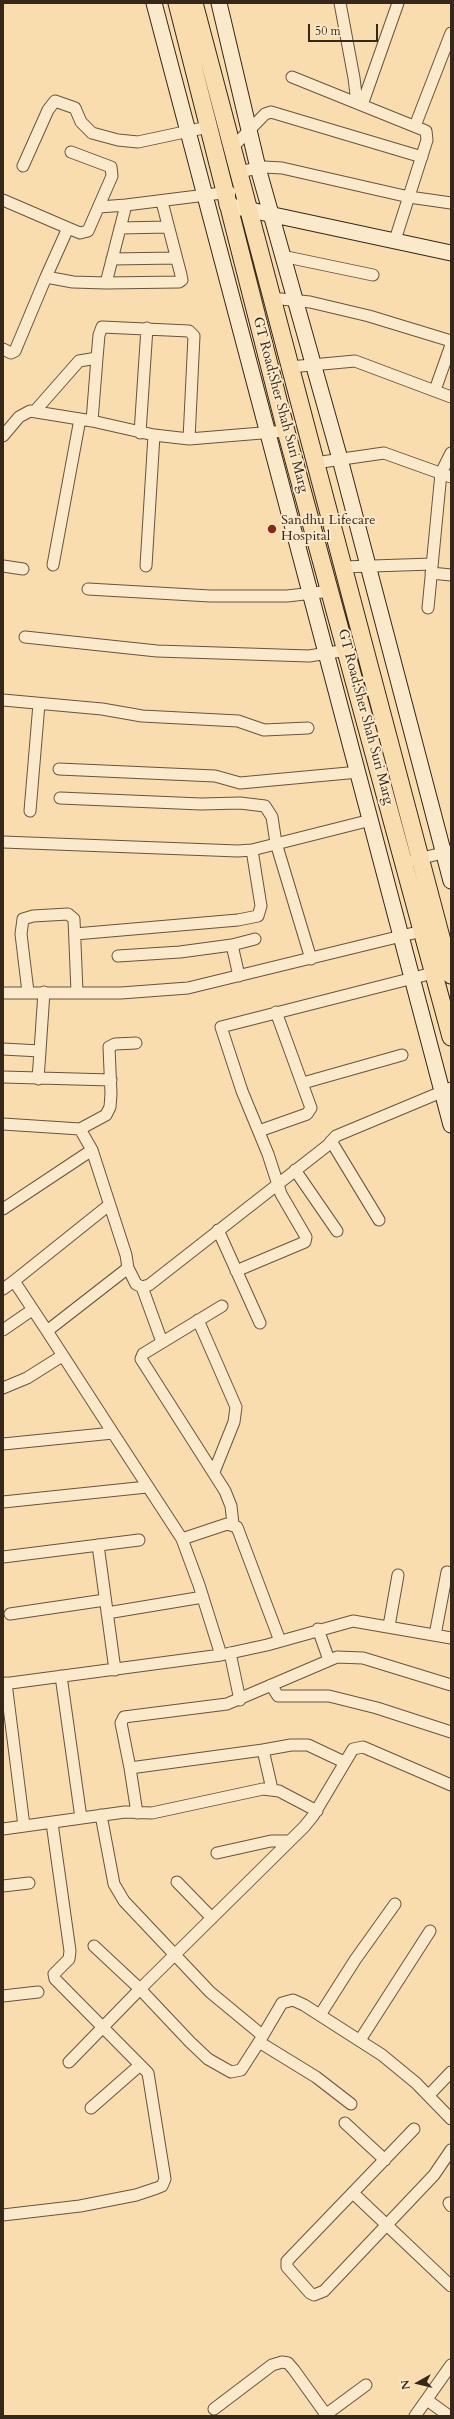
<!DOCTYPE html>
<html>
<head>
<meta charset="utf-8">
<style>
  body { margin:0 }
  #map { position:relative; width:454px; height:2419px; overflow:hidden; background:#f9ddaf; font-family:Cardo,serif }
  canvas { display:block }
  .frame { position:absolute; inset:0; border:4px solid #36271b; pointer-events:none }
  .north { position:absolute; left:398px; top:2363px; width:40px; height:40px; -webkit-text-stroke:3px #fbe9cb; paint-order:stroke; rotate:262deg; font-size:11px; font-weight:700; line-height:16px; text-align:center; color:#36271b }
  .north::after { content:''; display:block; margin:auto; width:14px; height:18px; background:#36271b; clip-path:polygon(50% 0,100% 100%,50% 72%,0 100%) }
  .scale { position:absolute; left:308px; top:24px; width:70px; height:18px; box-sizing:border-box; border:2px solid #36271b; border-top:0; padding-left:5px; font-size:12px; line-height:14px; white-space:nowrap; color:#36271b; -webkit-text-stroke:3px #fbe9cb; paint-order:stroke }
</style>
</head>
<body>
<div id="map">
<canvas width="454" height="2419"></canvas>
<div class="frame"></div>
<div class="north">N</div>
<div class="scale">50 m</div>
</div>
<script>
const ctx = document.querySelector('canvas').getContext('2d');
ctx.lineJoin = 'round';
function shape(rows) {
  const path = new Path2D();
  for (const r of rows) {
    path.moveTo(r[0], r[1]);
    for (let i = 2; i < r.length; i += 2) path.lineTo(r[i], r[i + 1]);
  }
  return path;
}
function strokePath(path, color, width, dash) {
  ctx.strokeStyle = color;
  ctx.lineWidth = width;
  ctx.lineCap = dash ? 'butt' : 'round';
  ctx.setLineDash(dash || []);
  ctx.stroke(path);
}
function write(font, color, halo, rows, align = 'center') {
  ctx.font = font + ' Cardo,serif';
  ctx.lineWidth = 4;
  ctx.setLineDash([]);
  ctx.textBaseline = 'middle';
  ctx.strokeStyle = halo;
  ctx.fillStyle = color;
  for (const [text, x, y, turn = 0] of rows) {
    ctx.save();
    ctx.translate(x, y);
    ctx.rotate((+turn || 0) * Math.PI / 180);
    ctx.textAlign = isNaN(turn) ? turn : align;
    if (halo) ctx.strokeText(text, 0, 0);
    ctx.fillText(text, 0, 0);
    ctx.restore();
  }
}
const street = shape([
  [340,3,354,78,357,103],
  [292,77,426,131,427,140,395,240],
  [362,105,398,3],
  [415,126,451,33],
  [232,148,265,114,271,112,422,157],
  [71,152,111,167,112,176,88,231,80,233,68,228,46,277,73,282,106,283],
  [23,166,48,110,55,101,75,108,81,122,92,133,118,140,138,142,208,127],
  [238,172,264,167,282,168,409,197,451,203],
  [3,200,68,228],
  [126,205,230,192],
  [99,207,126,205,106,283,179,282,182,280,181,275,162,202],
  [120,228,168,227],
  [282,256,373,275],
  [112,259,176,258],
  [271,298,310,302,369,316,451,341],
  [3,349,11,353,15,351,46,277],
  [290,367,355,361,451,397],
  [435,390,451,345],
  [35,411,79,361,97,358,99,335,102,327,189,331,194,336,189,439,154,435],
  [92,421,97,358],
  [140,433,147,328],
  [3,436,19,417,30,411,92,421,154,435,146,566],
  [189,439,286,431],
  [315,463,384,453,451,477],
  [53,565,80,419],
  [3,566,23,569],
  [343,567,432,564],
  [431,573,451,575],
  [88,589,210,596,287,596,331,591],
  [428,608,441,473,451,453],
  [25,637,157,651,309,656,347,650],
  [3,700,102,709,142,716,238,721,264,730,308,728],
  [59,769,215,776,240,783,359,772],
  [60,798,201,804,240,803,265,806,272,817,276,843,311,959],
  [30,811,39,704],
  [3,842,238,851,252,850,371,820],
  [414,860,451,851],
  [75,934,238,920,258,916,261,906,252,850],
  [232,945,239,976],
  [118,956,180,952,232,945,255,939],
  [28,992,21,934,23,919,33,916,68,914,74,919,77,992],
  [3,993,121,993,188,988,422,931],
  [3,1049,40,1051,44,992],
  [3,1077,111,1080],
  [38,1079,40,1051],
  [303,1083,402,1055],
  [3,1124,80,1129,106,1115,110,1107,111,1094,109,1047,115,1044,136,1043],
  [259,1131,307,1114,311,1108,276,1012],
  [331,1141,379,1220],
  [295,1170,337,1231],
  [3,1209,92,1150],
  [218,1230,260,1323],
  [128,1268,136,1284,142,1287,149,1285,328,1145,336,1136,451,1088],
  [236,1271,305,1242,306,1237,281,1194,268,1154,242,1091,221,1027,433,973],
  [14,1281,109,1205],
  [142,1287,162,1342],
  [3,1289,14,1281,47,1331],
  [222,1306,143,1354,141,1359,225,1491,231,1506,233,1524],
  [198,1320,236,1407,234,1422,214,1472],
  [3,1330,32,1310],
  [3,1388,27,1378,62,1356],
  [113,1433,182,1539,199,1585,221,1655,267,1645,353,1621,451,1638],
  [3,1444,113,1433,47,1331,128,1268,126,1255,92,1150,80,1129],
  [3,1502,147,1487],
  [182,1539,227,1524,237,1527,280,1641],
  [98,1545,115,1670],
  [3,1557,139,1540],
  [107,1613,203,1597],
  [10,1614,105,1600],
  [389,1626,398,1575],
  [318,1629,329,1660],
  [435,1635,447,1572],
  [230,1653,240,1700],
  [61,1676,81,1818],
  [6,1683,24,1826],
  [3,1684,221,1655],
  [271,1685,278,1696,329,1696,377,1708,451,1732],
  [263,1750,291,1745,308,1745,344,1762],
  [130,1768,121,1723,124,1717,227,1704,337,1657,363,1658,451,1685],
  [137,1813,130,1768,263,1750,272,1789],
  [101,1815,114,1884,124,1901,210,1992,262,2035],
  [3,1829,125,1812,152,1813,263,1789,279,1791,317,1811],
  [217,1853,271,1841,289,1841],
  [177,1882,212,1918],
  [3,1886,29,1883],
  [3,1996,38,1992],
  [320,2015,355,1960,395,1904],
  [360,2040,430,1931],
  [259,2042,241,2070,231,2072,208,2059,190,2042,140,1989,304,1827,313,1816,353,1749,363,1747,370,1750,451,1785],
  [69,2062,140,1989,94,1946],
  [429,2095,451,2072],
  [351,2104,316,2077,259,2042,282,2003,293,2000,304,2005,382,2055,416,2083,451,2119],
  [91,2108,140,2065],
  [345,2123,385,2160],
  [414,2129,287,2261,287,2267,310,2293,314,2295,324,2291,434,2175,451,2150],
  [353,2193,451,2286],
  [449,2203,451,2206],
  [3,2215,80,2206,136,2195,157,2188,162,2186,165,2179,148,2073,55,1979,54,1974,69,1959,70,1951,52,1823],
  [427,2400,449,2416],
  [214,2409,272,2365,282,2362,288,2363,294,2370,327,2416],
  [324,2416,366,2385],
  [415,2416,451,2365]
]);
const secondary = shape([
  [154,3,451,1125],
  [219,3,258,168,340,459,451,881],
  [227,205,451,253]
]);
const primary = shape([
  [177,3,286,431,451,1037],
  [194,3,451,975]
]);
const markers = [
  [272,529,5,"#8f2418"]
];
const streetNames = [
  ["GT Road;Sher Shah Suri Marg",280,405,75],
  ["GT Road;Sher Shah Suri Marg",365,717,75]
];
const poiNames = [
  ["Sandhu Lifecare",281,521],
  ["Hospital",281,537]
];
strokePath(street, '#675440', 13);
strokePath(secondary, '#36271b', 17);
strokePath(primary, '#36271b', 19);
strokePath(street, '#fbe9cb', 11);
strokePath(secondary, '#fbe9cb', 15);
strokePath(primary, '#f9ddaf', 17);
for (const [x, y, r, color] of markers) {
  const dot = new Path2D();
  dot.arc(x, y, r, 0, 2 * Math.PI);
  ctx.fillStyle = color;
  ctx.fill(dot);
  strokePath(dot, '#fbe9cb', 1.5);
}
write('14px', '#36271b', '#fbe9cb', streetNames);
write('14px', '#36271b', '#fbe9cb', poiNames, 'left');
</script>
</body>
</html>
